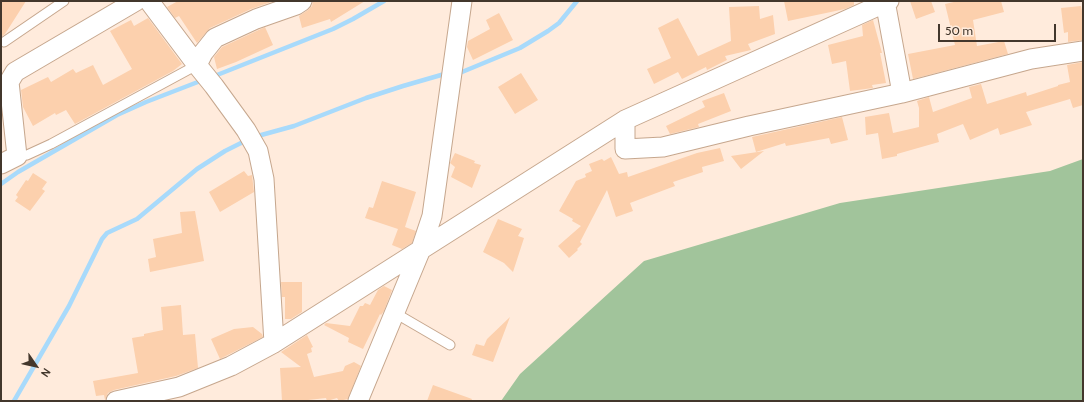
<!DOCTYPE html>
<html>
<head>
<meta charset="utf-8">
<style>
  body { margin:0 }
  #map { position:relative; width:1084px; height:402px; overflow:hidden; background:#ffebdc; font-family:Cabin,sans-serif }
  canvas { display:block }
  .frame { position:absolute; inset:0; border:2px solid #43372c; pointer-events:none }
  .north { position:absolute; left:16px; top:346px; width:40px; height:40px; -webkit-text-stroke:3px #ffebdc; paint-order:stroke; rotate:124deg; font-size:11px; font-weight:700; line-height:16px; text-align:center; color:#43372c }
  .north::after { content:''; display:block; margin:auto; width:14px; height:18px; background:#43372c; clip-path:polygon(50% 0,100% 100%,50% 72%,0 100%) }
  .scale { position:absolute; left:938px; top:24px; width:118px; height:18px; box-sizing:border-box; border:2px solid #43372c; border-top:0; padding-left:5px; font-size:12px; line-height:14px; white-space:nowrap; color:#43372c; -webkit-text-stroke:3px #ffebdc; paint-order:stroke }
</style>
</head>
<body>
<div id="map">
<canvas width="1084" height="402"></canvas>
<div class="frame"></div>
<div class="north">N</div>
<div class="scale">50 m</div>
</div>
<script>
const ctx = document.querySelector('canvas').getContext('2d');
ctx.lineJoin = 'round';
function fill(path, color) {
  ctx.fillStyle = color;
  ctx.fill(path, 'evenodd');
}
function shape(rows) {
  const path = new Path2D();
  for (const r of rows) {
    path.moveTo(r[0], r[1]);
    for (let i = 2; i < r.length; i += 2) path.lineTo(r[i], r[i + 1]);
  }
  return path;
}
function strokePath(path, color, width, dash) {
  ctx.strokeStyle = color;
  ctx.lineWidth = width;
  ctx.lineCap = dash ? 'butt' : 'round';
  ctx.setLineDash(dash || []);
  ctx.stroke(path);
}
const forest = shape([
  [1083,159,1083,401,501,401,520,374,644,261,840,203,1050,171]
]);
const stream = shape([
  [456,73,462,72,520,48,548,31,559,23,577,1],
  [212,77,333,29,353,19,384,1],
  [254,137,294,126,366,98,403,86,448,73],
  [1,184,18,172,117,115,146,102,203,80],
  [14,401,69,306,102,239,107,233,137,219,197,169,225,151,247,140]
]);
const building = shape([
  [1,1,26,1,5,34,1,37],
  [178,1,274,1,251,9,210,28,197,43,179,16,175,18,167,7],
  [313,1,365,1,331,22,330,19,302,28,299,16,308,10,312,6],
  [784,1,854,1,854,5,845,9,788,21],
  [910,1,931,1,935,12,916,19],
  [958,1,1001,1,1004,12,973,20,977,46,1004,41,1008,54,913,79,908,54,955,45,945,4],
  [759,6,760,19,773,15,775,34,748,44,751,50,725,56,727,60,707,70,706,67,682,79,678,72,654,84,647,69,671,58,658,28,678,18,698,56,731,41,729,7],
  [1081,6,1083,16,1083,40,1068,42,1068,32,1064,33,1061,8],
  [499,13,513,40,473,60,467,47,468,41,490,29,486,20],
  [148,18,182,64,173,71,75,124,66,110,56,115,55,113,33,126,23,107,21,90,48,77,51,82,73,69,76,73,93,65,103,85,132,69,110,31,131,20,134,26],
  [873,20,882,53,880,53,886,83,872,85,873,88,850,91,846,61,832,64,828,45,863,36,862,25],
  [265,27,273,45,236,62,217,69,214,57,222,47],
  [1083,62,1083,105,1073,108,1070,99,1026,112,1032,125,1000,135,998,128,970,140,963,124,937,134,939,142,897,154,897,156,882,159,878,133,866,135,865,117,889,113,893,133,919,127,919,108,917,101,929,97,933,112,972,98,969,87,981,84,987,104,1026,92,1027,96,1058,86,1058,85,1070,82,1067,65],
  [521,73,538,100,515,114,498,87],
  [724,93,731,111,698,124,699,127,670,134,666,126,705,107,702,101],
  [842,117,848,140,831,144,829,138,786,146,785,143,756,152,752,137],
  [720,148,724,161,702,167,703,172,673,182,675,186,630,203,633,211,616,217,607,190,580,242,582,244,577,249,578,250,569,258,558,246,581,226,572,221,573,219,559,211,576,181,586,177,585,174,592,171,589,164,602,159,604,161,611,157,619,174,627,172,628,177,697,153],
  [764,151,741,169,731,156],
  [455,153,475,161,474,163,481,165,472,188,451,177,455,167,450,163],
  [244,171,248,176,252,175,254,192,220,212,209,192],
  [33,173,47,182,42,189,45,191,30,211,15,201,18,197,16,195,26,180,28,181],
  [382,181,416,192,405,227,416,231,412,243,402,249,392,245,398,229,365,218,369,207,373,208],
  [195,211,204,261,150,272,148,259,156,257,153,239,182,233,180,212],
  [498,219,522,229,518,236,524,238,513,272,504,263,483,252],
  [281,282,302,282,302,312,291,319,285,319,285,297,282,297],
  [384,286,392,290,384,311,381,315,380,314,363,349,348,342,349,338,324,325,326,323,350,326,360,306,363,306,365,303,370,305,378,290],
  [181,305,183,335,195,334,198,368,176,376,114,390,108,393,105,400,104,395,96,396,93,381,138,373,132,338,144,336,144,334,163,330,161,307],
  [510,317,493,362,472,355,476,344,484,346,487,339],
  [253,327,262,334,263,337,220,359,211,339,234,329],
  [307,335,313,347,311,348,312,352,307,354,314,377,343,371,345,366,354,362,361,366,348,399,339,401,337,398,327,401,326,398,299,401,282,401,280,368,301,367,281,352],
  [433,385,472,399,471,401,427,401]
]);
const service = shape([
  [4,42,64,1],
  [17,156,27,155,51,144,197,65],
  [395,313,450,345]
]);
const minor = shape([
  [149,1,197,65,214,86,246,130,258,151,264,179,274,343],
  [197,65,203,53,215,38,256,19,296,5,302,1],
  [902,93,1031,59,1083,51],
  [625,120,625,149,663,147,749,126,902,93,885,1],
  [1,164,17,156,9,82,15,72,136,1],
  [116,401,179,387,231,366,274,343,625,120,889,1],
  [358,401,421,249,432,216,462,1]
]);
fill(forest, '#a1c49b');
strokePath(stream, '#a8dafb', 4.5);
fill(building, '#fcd0ad');
strokePath(service, '#c6a78e', 11);
strokePath(minor, '#c6a78e', 21);
strokePath(service, '#fff', 9);
strokePath(minor, '#fff', 19);
</script>
</body>
</html>
